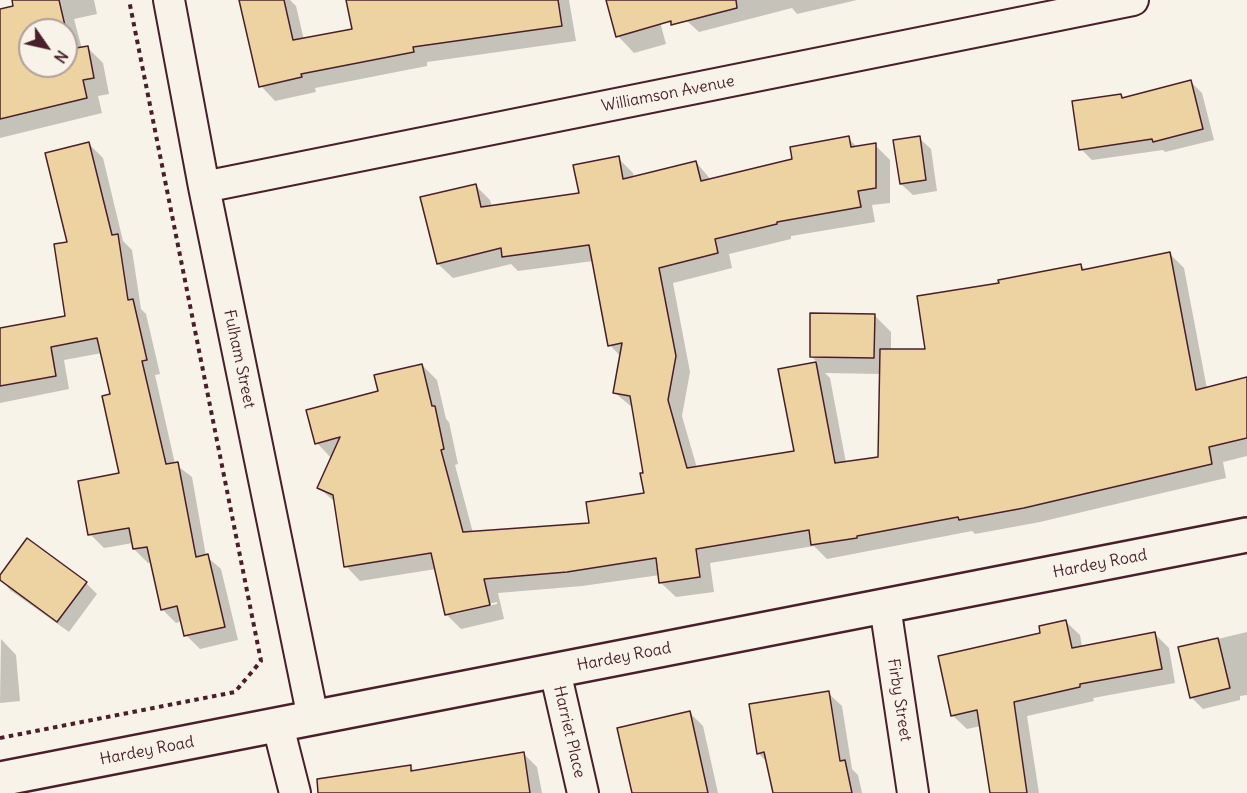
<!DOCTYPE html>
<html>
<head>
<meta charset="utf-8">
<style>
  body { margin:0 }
  #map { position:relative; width:1247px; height:793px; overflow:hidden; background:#f7f3e8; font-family:Delius,sans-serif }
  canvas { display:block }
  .north { position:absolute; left:18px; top:18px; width:60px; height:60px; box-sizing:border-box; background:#f7f3e8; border:2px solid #b29e9c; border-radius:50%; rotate:124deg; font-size:16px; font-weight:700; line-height:24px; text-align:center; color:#4a1f2b }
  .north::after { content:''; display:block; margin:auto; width:21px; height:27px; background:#4a1f2b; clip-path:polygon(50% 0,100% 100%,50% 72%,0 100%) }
</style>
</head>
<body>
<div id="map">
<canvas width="1247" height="793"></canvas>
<div class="north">N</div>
</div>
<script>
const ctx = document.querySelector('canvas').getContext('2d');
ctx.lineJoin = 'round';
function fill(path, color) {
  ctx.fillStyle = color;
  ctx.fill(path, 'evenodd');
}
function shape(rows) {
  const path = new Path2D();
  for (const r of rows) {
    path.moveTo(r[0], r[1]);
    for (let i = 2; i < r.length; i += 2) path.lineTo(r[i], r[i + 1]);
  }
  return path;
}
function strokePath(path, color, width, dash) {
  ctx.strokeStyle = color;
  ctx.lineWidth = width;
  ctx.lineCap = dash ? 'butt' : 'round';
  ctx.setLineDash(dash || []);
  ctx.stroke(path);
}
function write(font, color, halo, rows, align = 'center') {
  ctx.font = font + ' Delius,sans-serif';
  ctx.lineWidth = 4.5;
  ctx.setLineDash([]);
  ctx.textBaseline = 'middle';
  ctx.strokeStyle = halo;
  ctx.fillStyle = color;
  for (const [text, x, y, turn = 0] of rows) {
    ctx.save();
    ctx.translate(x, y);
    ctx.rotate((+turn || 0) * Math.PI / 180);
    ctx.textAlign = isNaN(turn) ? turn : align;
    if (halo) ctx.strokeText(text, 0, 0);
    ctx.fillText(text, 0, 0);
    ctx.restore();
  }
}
const shadow = shape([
  [14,0,94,0,97,14,74,19,82,49,88,48,103,63,109,94,98,96,102,113,0,138,0,11,15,7],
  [30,30,66,30,66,66,30,66],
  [248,0,290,0,296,6,304,40,353,30,347,0,569,0,576,41,427,62,427,66,315,88,316,92,275,101,261,86],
  [608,0,654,0,666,44,634,53,618,36],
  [684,0,857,0,797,14,792,8,699,32,687,21],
  [1191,82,1202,93,1214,140,1165,152,1163,150,1092,160,1081,149,1121,95,1124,99],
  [848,138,858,148,875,145,890,160,890,203,872,205,875,222,791,236,791,239,729,254,732,268,673,283,690,372,682,416,697,468,795,452,780,370,818,363,811,356,874,315,891,332,891,350,927,351,1001,284,1081,265,1086,271,1169,253,1184,268,1207,389,1247,379,1247,456,1223,462,1226,478,1040,522,975,534,972,531,827,559,814,546,710,563,714,592,676,597,661,583,660,575,582,586,498,593,504,619,461,629,446,614,436,569,360,581,346,566,336,503,319,488,332,459,317,443,380,392,422,365,437,380,446,419,449,422,458,464,455,465,473,533,590,524,646,494,645,474,633,408,615,393,621,357,610,345,593,261,518,271,511,264,453,278,438,264,475,185,490,200,492,207,580,194,618,158,633,173,634,178,696,162,711,180,794,160],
  [825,373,881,374,880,458,846,463,830,378],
  [497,602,497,604,455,614,455,611],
  [919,138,931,149,937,191,913,195,901,184],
  [89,144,103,158,123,241,132,250,141,309,146,314,160,374,155,375,175,464,192,477,206,556,221,569,238,640,200,649,186,635,182,621,176,623,162,609,152,562,148,563,134,549,133,543,104,548,90,534,121,474,112,395,102,353,64,360,69,389,0,403,0,329,66,317,69,244],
  [0,577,86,583,97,594,69,632,10,590],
  [1065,621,1080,635,1082,647,1155,634,1169,648,1175,683,1093,698,1094,701,1027,716,1039,793,991,793,981,726,967,729,952,715,1042,634],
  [1247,632,1247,695,1240,696,1240,700,1203,709,1192,698,1180,648],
  [1,639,16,655,20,701,0,703],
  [828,693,842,706,852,769,858,775,862,793,775,793,768,763,758,753],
  [690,713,703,726,718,793,633,793],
  [523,753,537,767,542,793,348,793,410,766,415,772]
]);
const building = shape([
  [12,0,59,0,66,30,30,30,30,66,66,66,66,31,70,49,88,46,94,78,83,80,87,98,0,119,0,9,13,6,12,0],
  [239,0,284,0,293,40,352,29,346,0,558,0,562,26,413,47,414,52,301,74,302,77,259,87,239,0],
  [606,0,736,0,737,8,671,25,671,21,616,37,606,0],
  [1191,80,1203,129,1153,142,1152,139,1079,150,1072,101,1121,94,1122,98,1191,80],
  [849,136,851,147,876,143,876,188,858,191,861,207,777,222,777,224,715,239,718,253,659,268,676,356,668,400,687,468,794,451,778,369,816,362,835,463,878,457,880,349,925,349,917,296,999,283,998,280,1081,264,1082,270,1170,252,1196,390,1247,377,1247,438,1209,447,1212,464,1024,508,959,520,958,517,857,536,857,538,811,545,809,530,696,549,700,577,659,583,656,558,567,572,484,579,490,605,445,615,431,553,344,567,333,495,317,488,340,437,315,444,306,410,378,391,374,375,422,364,432,406,435,406,444,449,441,450,463,532,589,523,586,502,644,493,640,473,643,473,630,396,613,393,622,343,608,346,589,245,502,257,501,248,437,264,420,197,476,184,481,207,579,193,573,165,619,156,623,179,696,161,701,181,792,159,790,147,849,136],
  [920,136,926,180,900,184,893,140,920,136],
  [89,142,112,235,118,234,128,300,133,299,147,360,142,361,166,464,178,462,196,557,208,554,225,627,184,636,177,606,161,610,147,547,133,549,129,528,88,535,78,481,119,473,102,396,110,394,97,338,51,347,56,376,0,386,0,328,65,316,54,244,67,242,45,153,89,142],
  [810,313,875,314,874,358,810,357,810,313],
  [27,538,87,582,57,622,0,580,0,575,27,538],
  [1066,620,1072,648,1155,632,1162,669,1080,684,1080,687,1014,702,1027,793,990,793,977,710,951,716,938,656,1040,633,1039,626,1066,620],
  [1218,638,1230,688,1190,698,1178,647,1218,638],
  [829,691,840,761,845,760,852,793,773,793,764,752,757,754,749,704,829,691],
  [690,711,708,793,632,793,617,728,690,711],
  [524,752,530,793,318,793,317,779,411,765,411,771,524,752]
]);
const path = shape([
  [0,738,235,692,261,661,129,0]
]);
const minor = shape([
  [169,0,204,187,313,718],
  [204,187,1133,0],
  [885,606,913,793],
  [555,671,583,793],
  [278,726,295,793]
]);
const tertiary = shape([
  [0,779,1247,535]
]);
const streetNames = [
  ["Williamson Avenue",668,94,-11],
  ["Fulham Street",239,359,78],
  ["Hardey Road",1100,564,-11],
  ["Hardey Road",624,657,-11],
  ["Firby Street",899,700,81],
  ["Harriet Place",569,732,77],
  ["Hardey Road",147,751,-11]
];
fill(shadow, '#0003');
fill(building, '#edd3a2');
strokePath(building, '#4a1f2b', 1.5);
strokePath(minor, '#4a1f2b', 34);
strokePath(tertiary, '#4a1f2b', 38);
strokePath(path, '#4a1f2b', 4, [4.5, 4.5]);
strokePath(minor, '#f7f3e8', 30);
strokePath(tertiary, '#f7f3e8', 33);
write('16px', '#4a1f2b', '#f7f3e8', streetNames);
</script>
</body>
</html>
